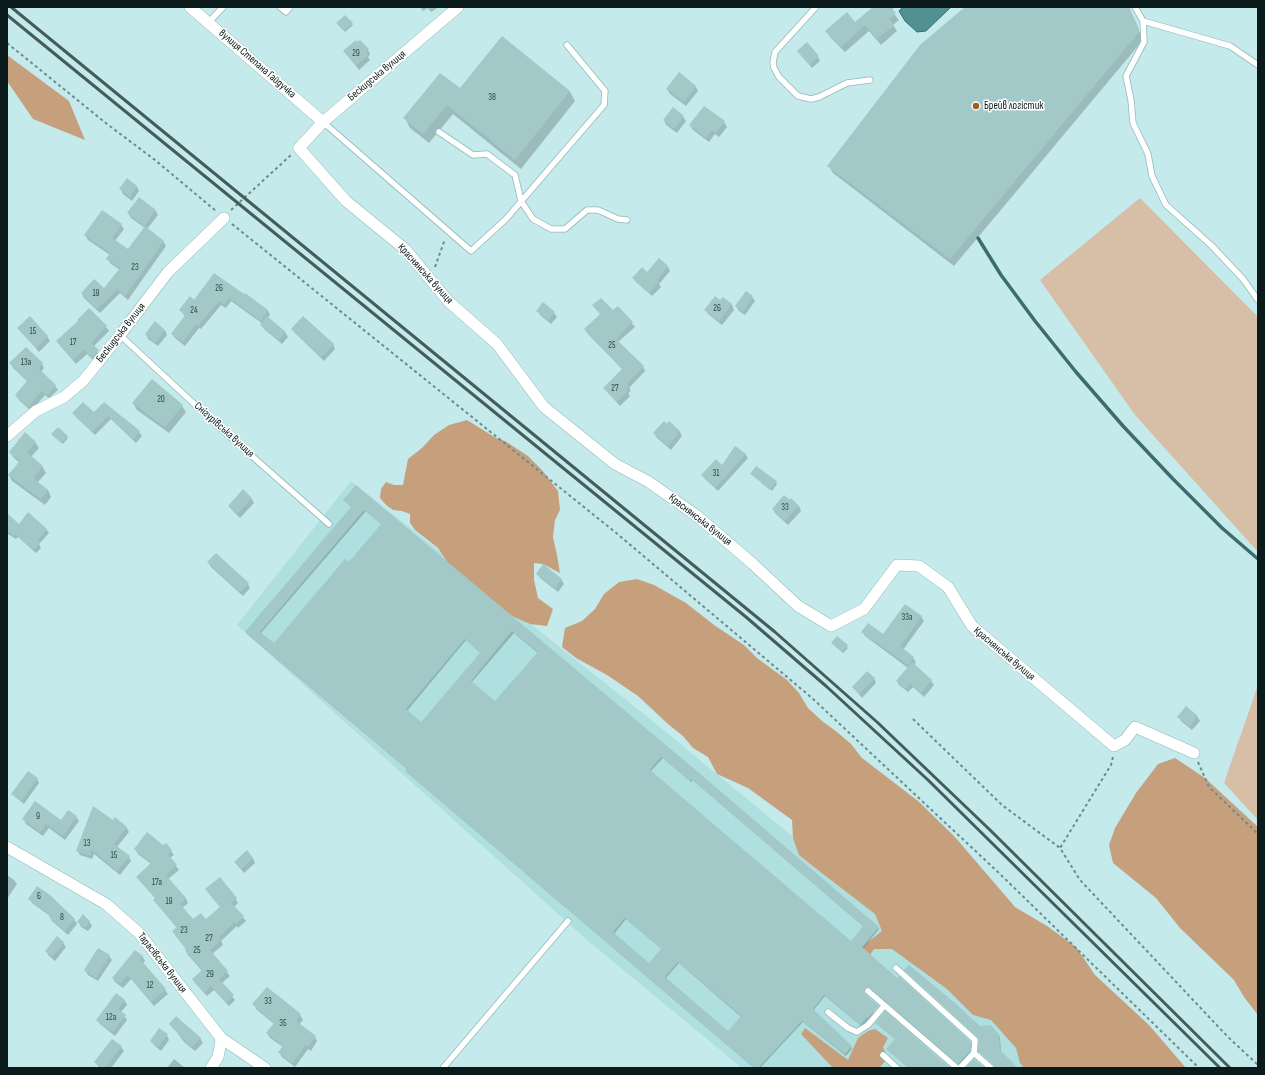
<!DOCTYPE html>
<html>
<head>
<meta charset="utf-8">
<style>
  body { margin:0 }
  #map { position:relative; width:1265px; height:1075px; overflow:hidden; background:#c4eaeb; font-family:"Sofia Sans Condensed",sans-serif }
  canvas { display:block }
  .frame { position:absolute; inset:0; border:8px solid #0b1a1a; pointer-events:none }
</style>
</head>
<body>
<div id="map">
<canvas width="1265" height="1075"></canvas>
<div class="frame"></div>
</div>
<script>
const ctx = document.querySelector('canvas').getContext('2d');
ctx.lineJoin = 'round';
function fill(path, color) {
  ctx.fillStyle = color;
  ctx.fill(path, 'evenodd');
}
function shape(rows) {
  const path = new Path2D();
  for (const r of rows) {
    path.moveTo(r[0], r[1]);
    for (let i = 2; i < r.length; i += 2) path.lineTo(r[i], r[i + 1]);
  }
  return path;
}
function strokePath(path, color, width, dash) {
  ctx.strokeStyle = color;
  ctx.lineWidth = width;
  ctx.lineCap = dash ? 'butt' : 'round';
  ctx.setLineDash(dash || []);
  ctx.stroke(path);
}
function write(font, color, halo, rows, align = 'center') {
  ctx.font = font + ' "Sofia Sans Condensed",sans-serif';
  ctx.lineWidth = 3;
  ctx.setLineDash([]);
  ctx.textBaseline = 'middle';
  ctx.strokeStyle = halo;
  ctx.fillStyle = color;
  for (const [text, x, y, turn = 0] of rows) {
    ctx.save();
    ctx.translate(x, y);
    ctx.rotate((+turn || 0) * Math.PI / 180);
    ctx.textAlign = isNaN(turn) ? turn : align;
    if (halo) ctx.strokeText(text, 0, 0);
    ctx.fillText(text, 0, 0);
    ctx.restore();
  }
}
const built = shape([
  [351,481,644,714,849,883,1046,1068,742,1068,587,940,237,625]
]);
const green = shape([
  [1140,198,1258,317,1258,552,1135,415,1040,280],
  [1258,685,1258,820,1224,783]
]);
const forest = shape([
  [7,55,69,101,85,140,33,119,7,81],
  [467,420,496,438,505,441,528,456,542,470,558,491,560,510,555,520,553,537,557,555,560,573,543,564,534,563,534,580,538,598,553,609,547,626,530,624,514,617,499,607,448,563,438,548,415,530,410,523,410,514,402,511,393,510,386,505,380,498,381,489,386,482,394,485,403,485,408,459,422,448,434,435,449,425],
  [637,579,654,585,686,603,714,625,744,645,757,658,787,680,799,693,808,708,822,721,837,732,851,744,862,758,918,801,955,837,1015,907,1047,926,1076,947,1095,975,1149,1025,1186,1068,1024,1068,1020,1063,1016,1048,991,1020,973,1015,947,989,892,949,874,949,865,963,856,956,868,942,882,931,875,914,814,867,799,855,793,838,792,820,748,788,717,774,708,757,693,748,683,736,668,724,638,696,607,675,576,658,562,647,565,628,582,621,595,609,604,594,619,582],
  [1175,758,1205,778,1258,827,1258,1015,1244,997,1234,980,1180,928,1156,898,1113,863,1109,845,1115,828,1136,793,1158,764],
  [805,1028,848,1060,858,1038,868,1031,875,1029,888,1038,883,1047,888,1058,880,1067,881,1068,833,1068,801,1034]
]);
const water = shape([
  [903,7,951,7,926,31,917,32,905,21,899,11,903,7]
]);
const shadow = shape([
  [420,7,439,7,431,12,428,8,423,11],
  [874,7,895,7,891,10,899,20,893,25,897,31,881,45,869,31,845,52,830,37,827,31,855,23],
  [966,7,1129,7,1143,40,954,266,833,173,829,166],
  [352,24,353,25,345,32,339,25],
  [502,37,570,92,575,101,521,169,453,114,429,143,410,128,405,118,460,89],
  [368,50,370,54,368,57,370,60,359,70,345,51],
  [798,51,818,57,820,61,812,68],
  [695,86,698,91,686,106,670,94,667,89],
  [673,109,683,117,686,121,677,133,666,125,664,120],
  [724,122,727,127,719,137,715,134,709,142,693,130,690,125],
  [127,180,137,187,139,191,132,201,123,194,121,189],
  [155,210,158,215,147,229,163,241,166,246,128,300,120,293,100,313,84,298,82,294,104,290,120,270,110,263,108,259,110,255,88,240,85,235,121,225,124,229,115,241,128,250,145,228,131,218,128,213],
  [659,260,668,267,670,271,659,284,661,287,652,296,636,282,633,278,648,273],
  [245,295,268,311,270,315,268,318,285,332,288,337,282,344,264,329,262,325,263,324,231,301,226,308,221,305,201,329,199,328,185,346,175,338,172,334,185,316,180,310,195,301],
  [752,297,755,301,745,315,739,311,736,306],
  [723,298,732,305,734,310,722,325,708,314,706,310],
  [594,306,613,311,618,307,635,327,618,342,643,366,645,371,629,388,631,391,628,393,630,396,620,406,604,388,623,370,588,334,585,330,601,315],
  [89,309,106,327,109,331,93,347,100,355,95,362,87,354,76,364,57,342,79,321],
  [538,311,554,313,557,317,551,324,540,315],
  [18,328,47,336,50,341,39,352],
  [292,329,333,344,335,349,324,361,295,333],
  [165,330,167,335,158,346,148,339,146,334],
  [11,363,42,364,44,368,41,372,55,386,58,390,49,398,45,395,31,411,19,400,16,396,28,382,13,368],
  [152,381,182,406,186,412,169,433,137,410,133,403],
  [104,404,139,432,142,436,136,443,111,419,95,435,76,417,74,413,94,413],
  [669,422,680,432,682,436,671,450,657,438,654,433],
  [53,435,67,437,68,438,63,444],
  [35,442,39,448,31,457,42,466,46,473,37,483,48,490,51,497,45,505,12,481,9,475,20,463,14,458,10,452],
  [736,447,746,455,748,458,718,491,705,479,703,475,722,466],
  [751,474,776,482,777,484,772,491],
  [356,486,878,927,879,929,863,949,970,1042,971,1045,970,1053,960,1065,896,1010,850,965,874,1014,861,1026,825,996,813,1011,851,1047,852,1049,846,1056,803,1022,760,1068,754,1068,408,773,407,772,408,770,247,634,352,507],
  [366,511,382,525,349,563,274,644,261,633],
  [514,633,538,653,495,703,471,683],
  [466,640,481,653,421,724,407,711],
  [663,758,691,782,693,780,864,927,851,942,650,772],
  [626,919,662,949,649,964,614,934],
  [679,963,741,1017,728,1032,666,978],
  [251,498,254,503,240,518,232,510,229,506],
  [799,506,801,511,788,525,775,513,773,509],
  [19,525,46,529,49,533,39,544,41,548,36,553,18,537,16,539,8,534,7,529],
  [208,562,248,584,250,588,243,596,211,567],
  [537,574,561,579,564,584,558,592,540,578],
  [921,616,924,621,903,650,913,658,916,662,914,665,931,681,934,685,924,697,913,687,908,692,899,685,897,681,908,668,865,636,863,632,883,636],
  [832,643,847,646,848,648,843,653],
  [874,678,876,683,862,698,853,687],
  [1197,716,1200,721,1192,730,1181,721,1179,717],
  [37,779,39,783,24,804,15,797,13,794],
  [76,817,79,821,65,840,49,828,43,836,26,824,24,819,61,821],
  [113,822,126,827,129,832,117,847,129,857,131,861,120,875,94,854,92,859,80,855,77,850],
  [135,849,171,851,174,855,170,858,179,870,168,879,186,899,188,903,182,908,193,920,206,921,220,907,209,893,220,879,236,899,238,903,234,907,246,921,238,928,237,926,221,941,223,945,212,954,230,976,222,983,235,1000,229,1006,214,990,207,996,195,983,193,979,202,971,188,955,186,951,187,950,175,935,173,931,177,928,157,904,156,899,137,877,151,864,138,854],
  [253,858,255,863,244,873,238,866],
  [7,875,14,880,17,884,7,899],
  [30,899,74,919,77,924,68,935,52,921,50,916,32,903],
  [89,921,92,926,88,931,81,927,79,922],
  [63,943,66,947,55,961,49,956,46,951],
  [109,956,112,960,98,981,88,975,85,970],
  [142,956,145,961,143,963,168,994,154,1006,131,979,123,988,115,982,113,978],
  [907,972,979,1027,999,1035,1000,1038,1001,1052,1017,1068,995,1068,995,1066,981,1053,980,1039],
  [116,994,125,1001,127,1005,121,1012,127,1020,115,1036,100,1024,97,1020],
  [254,1004,300,1015,303,1020,299,1025,315,1037,317,1041,311,1051,308,1049,295,1067,282,1057,279,1052,283,1047,270,1038,267,1033,274,1024,256,1009],
  [171,1024,200,1038,203,1043,195,1051,184,1042],
  [167,1035,169,1040,161,1051,154,1045,151,1041],
  [121,1047,124,1051,111,1068,100,1068,98,1066,95,1062],
  [174,1059,185,1068,167,1068]
]);
const stream = shape([
  [978,238,1001,275,1035,321,1076,372,1123,426,1173,479,1222,528,1258,559]
]);
const building = shape([
  [873,7,890,7,896,13,889,19,894,25,877,39,865,25,841,47,825,31,847,12,855,22],
  [965,7,1129,7,1139,29,1139,32,950,259,827,166,920,45],
  [345,15,353,23,344,31,336,23],
  [502,36,570,91,515,160,447,105,423,134,403,118,440,73,460,88],
  [356,40,357,42,360,40,369,49,366,52,368,55,356,66,343,51],
  [807,42,819,56,809,65,797,51],
  [679,72,696,86,684,102,666,89],
  [704,106,725,121,716,133,712,130,706,138,689,125],
  [673,107,684,116,674,129,663,120],
  [127,178,137,186,130,197,119,189],
  [139,197,156,210,144,226,127,213],
  [102,210,122,224,112,238,128,249,145,226,164,241,125,296,117,289,97,309,81,293,94,279,104,288,120,268,106,259,110,253,84,235],
  [659,258,668,266,657,280,659,282,649,293,632,278,642,267,647,272],
  [214,273,244,294,245,293,268,310,261,321,229,298,224,305,219,301,198,326,196,324,183,342,171,334,185,315,179,310,190,296,194,300],
  [746,291,753,296,743,312,735,306],
  [715,296,720,300,723,297,732,304,719,321,704,310],
  [601,298,613,310,618,306,633,322,616,339,644,366,627,384,629,386,626,389,628,391,617,402,603,388,622,369,584,329,600,314,592,305],
  [543,302,555,312,548,320,536,311],
  [89,308,107,326,91,343,99,350,92,358,84,350,73,360,56,341,78,321,77,320],
  [30,316,48,336,36,348,17,328],
  [267,316,286,332,279,340,260,325],
  [303,316,334,344,321,357,291,329],
  [155,321,165,330,155,343,145,334],
  [26,347,43,363,38,368,56,385,47,395,42,391,28,407,15,395,27,381,9,363],
  [152,379,183,405,165,427,132,403],
  [83,402,94,412,104,402,140,431,133,440,108,416,92,432,72,413],
  [664,421,667,424,669,421,680,431,668,446,653,433],
  [58,427,68,436,61,443,51,434],
  [25,432,36,442,27,452,43,466,33,478,48,490,41,499,8,475,20,461,9,452],
  [735,446,746,454,715,488,701,475,716,459,722,465],
  [756,466,777,481,770,490,761,483,762,482,750,474],
  [356,485,705,778,879,927,862,947,897,978,899,976,971,1042,970,1051,958,1064,868,987,865,989,864,993,879,1006,868,1018,867,1017,860,1025,824,995,813,1009,852,1046,845,1054,802,1021,758,1068,754,1068,405,771,407,769,245,632,351,507,343,500],
  [364,510,381,524,349,562,345,559,274,643,260,632],
  [512,631,538,652,495,701,471,681],
  [465,639,480,653,421,722,406,709],
  [661,757,690,781,691,779,863,926,851,941,650,770],
  [625,918,661,949,649,963,613,932],
  [678,962,741,1016,728,1031,665,977],
  [243,489,252,498,237,514,228,506],
  [784,495,790,500,791,498,799,506,785,521,772,509],
  [28,512,47,529,37,541,40,543,34,550,15,534,14,536,7,531,7,513,19,524],
  [216,553,249,583,240,592,207,562],
  [543,564,562,579,555,588,536,574],
  [905,604,922,616,900,646,914,657,908,665,861,632,868,623,883,634],
  [837,636,848,645,842,652,831,643],
  [912,662,932,680,921,693,910,683,905,689,896,681],
  [867,671,875,678,859,694,852,687],
  [1186,706,1198,716,1190,726,1177,717],
  [28,771,38,778,21,801,11,794],
  [35,801,61,820,68,810,77,816,63,836,46,824,40,832,22,819],
  [93,806,113,820,115,817,127,827,114,844,130,856,117,871,92,850,90,856,76,851],
  [147,832,163,845,166,843,172,850,168,854,177,865,166,875,186,898,180,904,193,919,201,913,206,919,220,907,205,889,220,877,237,898,231,903,244,916,236,924,234,922,219,937,221,940,210,950,228,971,219,979,234,995,226,1003,211,986,204,993,192,979,202,970,185,950,186,949,172,931,177,927,153,900,155,898,136,877,151,863,134,849],
  [247,850,253,858,241,869,234,862],
  [37,886,50,895,75,919,65,931,49,917,50,915,28,899],
  [83,914,90,921,85,928,77,922],
  [57,936,64,942,52,957,45,951],
  [98,948,110,955,96,978,84,970],
  [135,950,143,956,140,959,166,989,151,1002,128,975,120,984,112,978],
  [909,965,949,998,980,1026,991,1025,999,1035,1000,1050,1018,1068,995,1068,994,1065,978,1051,979,1040,978,1037,904,970],
  [267,987,301,1014,296,1021,316,1036,308,1047,306,1045,292,1063,278,1052,283,1046,266,1033,274,1023,252,1004],
  [116,993,125,1000,118,1009,126,1015,112,1032,96,1020],
  [885,1011,950,1068,908,1068,886,1049,895,1039,875,1023],
  [176,1016,201,1038,192,1047,181,1037,169,1024],
  [159,1028,168,1034,158,1047,150,1041],
  [112,1039,122,1046,105,1068,102,1068,94,1062],
  [974,1059,985,1068,966,1068]
]);
const path = shape([
  [7,43,107,124,155,160,216,211],
  [231,210,291,155],
  [232,224,615,532,812,698,1000,874,1199,1068],
  [435,267,445,239],
  [913,719,1002,805,1060,848],
  [1113,757,1111,765,1060,848,1080,880,1228,1037,1258,1065],
  [1198,762,1209,787,1258,834]
]);
const service = shape([
  [280,7,286,12,290,7],
  [816,7,775,52,773,62,774,68,779,77,798,96,811,99,819,97,847,83,870,80],
  [1135,7,1143,21,1230,46,1258,65],
  [1143,21,1144,42,1126,76,1131,100,1133,123,1148,154,1152,176,1166,205,1212,246,1243,279,1258,300],
  [208,23,223,7],
  [323,122,471,251,506,219,604,105,605,91,567,45],
  [439,132,473,155,487,154,515,175,521,201,533,219,551,229,565,229,587,210,598,210,618,219,627,220],
  [120,335,219,427,329,524],
  [896,968,975,1040,974,1053,991,1068],
  [868,991,957,1068],
  [828,1012,848,1028,857,1032,868,1025,884,1006],
  [883,1055,897,1068],
  [443,1068,568,921],
  [960,1068,974,1053]
]);
const minor = shape([
  [190,7,323,122],
  [458,7,323,122,299,148,346,201,406,250,448,301,497,344,544,407,615,464,649,482,697,516,753,564,798,606,831,626,864,609,897,565,919,566,948,587,972,626,1114,746,1125,740,1135,727,1194,753],
  [7,436,36,411,64,397,83,381,120,335,168,272,224,218],
  [7,847,106,904,139,933,221,1038,265,1068],
  [211,1068,218,1057,220,1047,221,1038]
]);
const rail = shape([
  [11,7,775,632,877,722,989,829,1230,1068],
  [7,15,746,617,826,686,928,780,1220,1068]
]);
const markers = [
  [976,106,4,"#9b6020"]
];
const numberNames = [
  ["29",356,54],
  ["38",492,98],
  ["23",135,268],
  ["26",219,289],
  ["19",96,294],
  ["26",717,309],
  ["24",194,311],
  ["15",33,332],
  ["17",73,343],
  ["25",612,346],
  ["13а",26,363],
  ["27",615,389],
  ["20",161,400],
  ["31",716,474],
  ["33",785,508],
  ["33а",907,618],
  ["9",38,817],
  ["13",87,844],
  ["15",114,856],
  ["17а",157,883],
  ["6",39,897],
  ["19",169,902],
  ["8",62,918],
  ["23",184,931],
  ["27",209,939],
  ["25",197,951],
  ["29",210,975],
  ["12",150,986],
  ["33",268,1002],
  ["12а",111,1018],
  ["35",283,1024]
];
const streetNames = [
  ["вулиця Степана Гайдучка",257,64,41],
  ["Бескидська вулиця",377,76,-40],
  ["Краснянська вулиця",425,274,48],
  ["Бескидська вулиця",121,333,-52],
  ["Снігурівська вулиця",224,430,42],
  ["Краснянська вулиця",700,520,38],
  ["Краснянська вулиця",1004,654,40],
  ["Тарасівська вулиця",162,963,52]
];
const poiNames = [
  ["Брейв логістик",984,106]
];
fill(built, '#b0dfdf');
fill(green, '#d7bea7');
fill(forest, '#c6a07d');
fill(water, '#519192');
strokePath(water, '#3c6d6e', 1);
fill(shadow, '#0003');
strokePath(stream, '#3c6d6e', 3.5);
fill(building, '#a2c8c8');
strokePath(service, '#93b8b8', 7);
strokePath(minor, '#93b8b8', 12);
strokePath(path, '#6e8a8a', 2, [3, 3]);
strokePath(service, '#fff', 5.5);
strokePath(minor, '#fff', 11);
strokePath(rail, '#465c5c', 3);
for (const [x, y, r, color] of markers) {
  const dot = new Path2D();
  dot.arc(x, y, r, 0, 2 * Math.PI);
  ctx.fillStyle = color;
  ctx.fill(dot);
  strokePath(dot, '#fff', 1.5);
}
write('9px', '#314646', null, numberNames);
write('11px', '#0b1a1a', '#fff', streetNames);
write('11px', '#0b1a1a', '#fff', poiNames, 'left');
</script>
</body>
</html>
